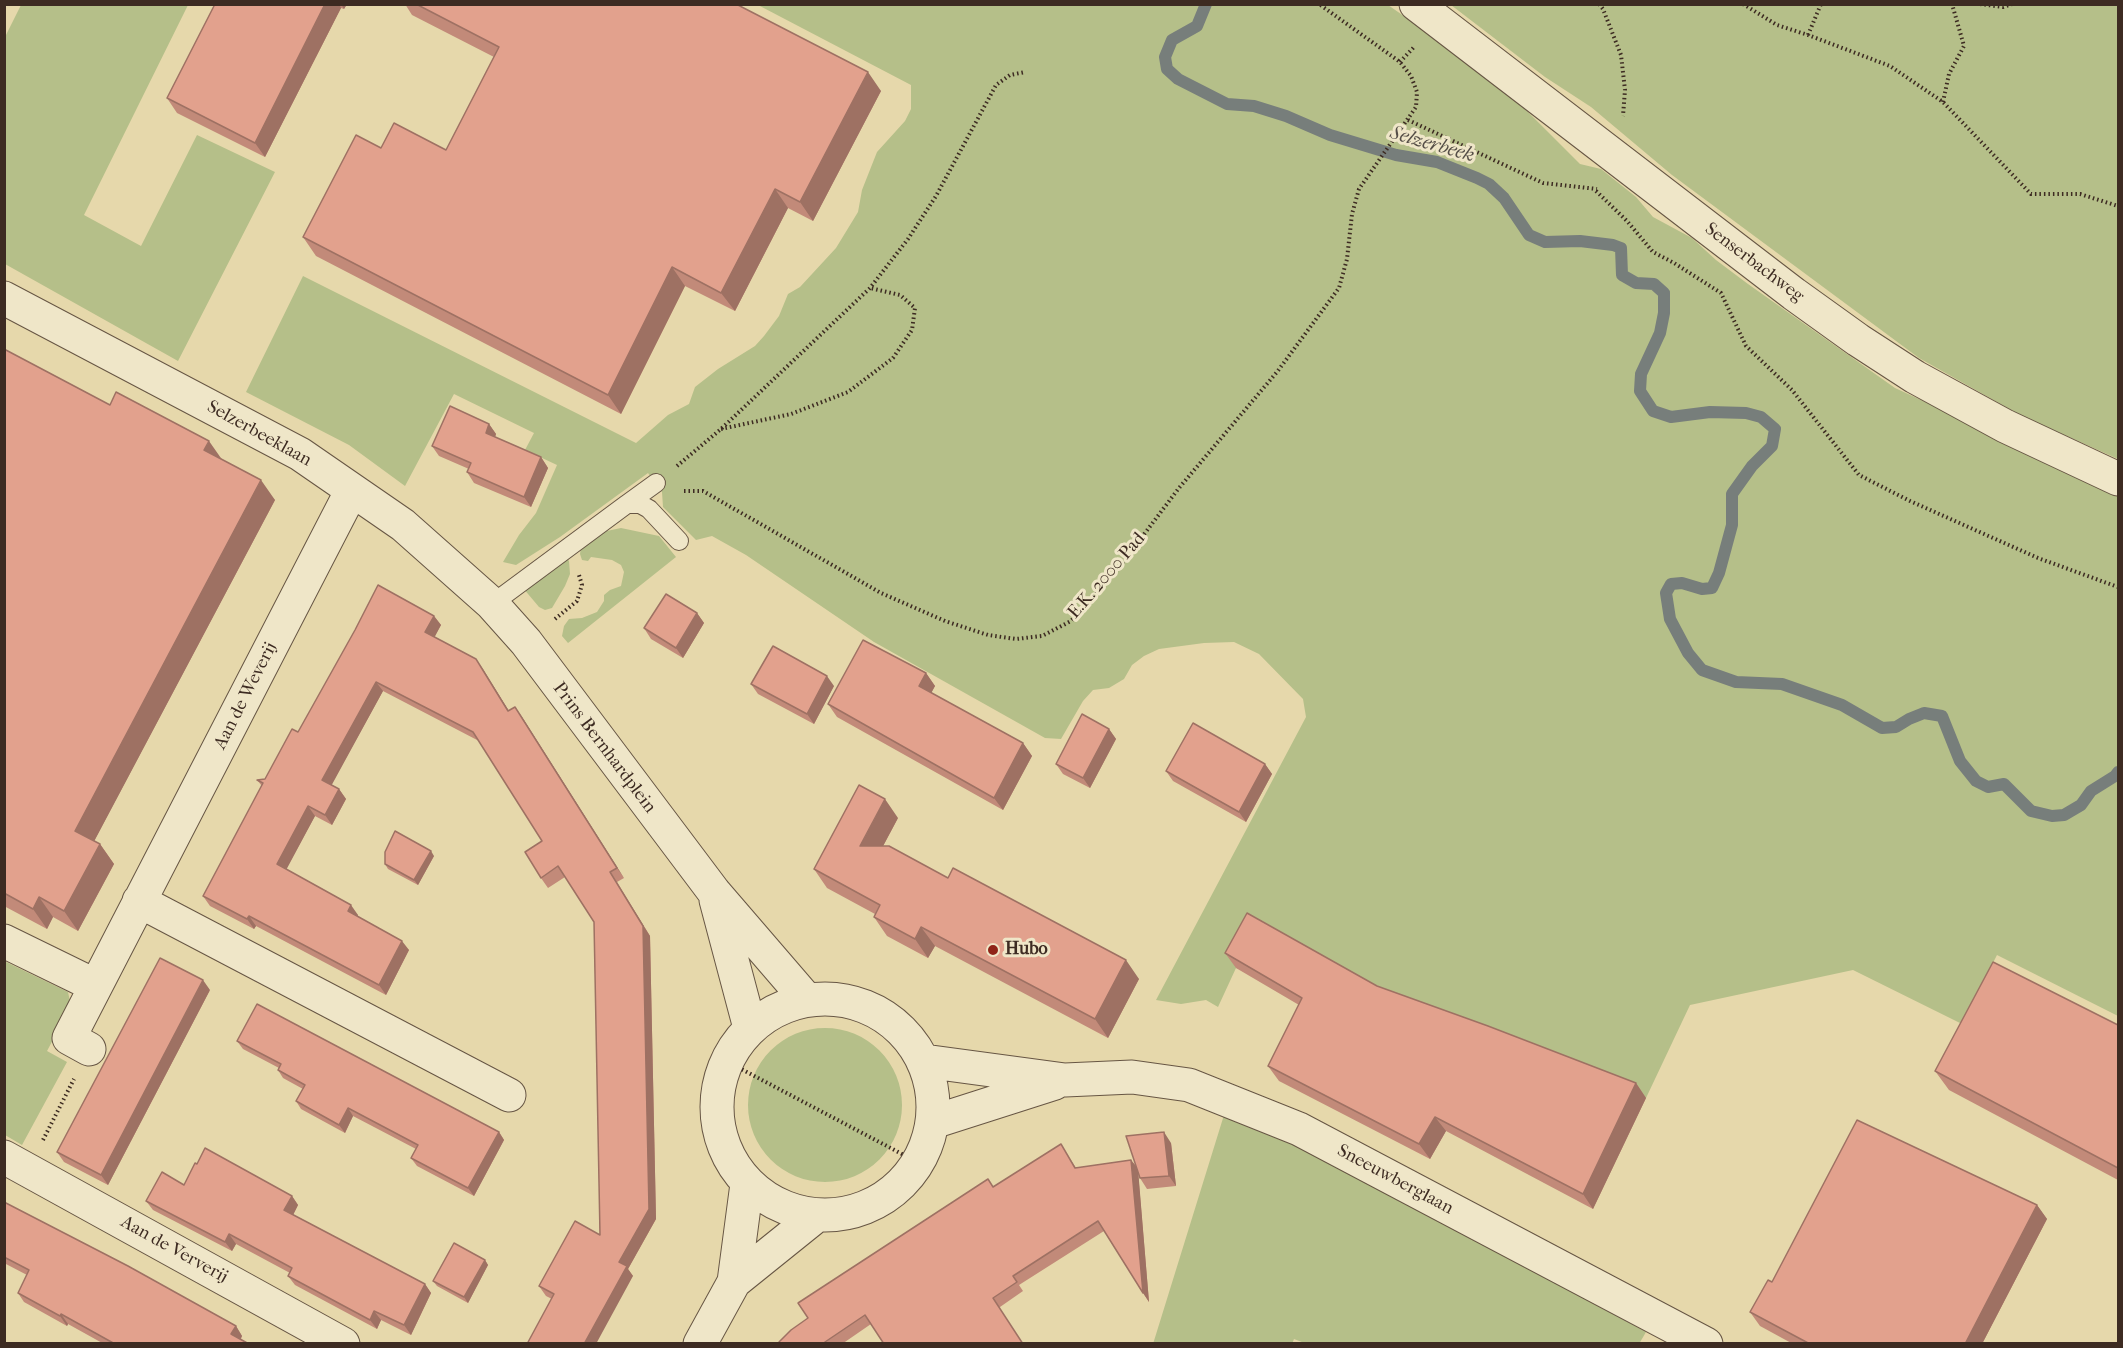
<!DOCTYPE html>
<html>
<head>
<meta charset="utf-8">
<style>
  body { margin:0 }
  #map { position:relative; width:2123px; height:1348px; overflow:hidden; background:#e6d8ab; font-family:"IM FELL French Canon",serif }
  canvas { display:block }
  .frame { position:absolute; inset:0; border:6px solid #3d2b22; pointer-events:none }
</style>
</head>
<body>
<div id="map">
<canvas width="2123" height="1348"></canvas>
<div class="frame"></div>
</div>
<script>
const ctx = document.querySelector('canvas').getContext('2d');
ctx.lineJoin = 'round';
function fill(path, color) {
  ctx.fillStyle = color;
  ctx.fill(path, 'evenodd');
}
function shape(rows) {
  const path = new Path2D();
  for (const r of rows) {
    if (r.length === 3) {
      path.moveTo(r[0] + r[2], r[1]);
      path.arc(r[0], r[1], r[2], 0, 2 * Math.PI);
      continue;
    }
    path.moveTo(r[0], r[1]);
    for (let i = 2; i < r.length; i += 2) path.lineTo(r[i], r[i + 1]);
  }
  return path;
}
function strokePath(path, color, width, dash) {
  ctx.strokeStyle = color;
  ctx.lineWidth = width;
  ctx.lineCap = dash ? 'butt' : 'round';
  ctx.setLineDash(dash || []);
  ctx.stroke(path);
}
function write(font, color, halo, rows, align = 'center') {
  ctx.font = font + ' "IM FELL French Canon",serif';
  ctx.lineWidth = 6;
  ctx.setLineDash([]);
  ctx.textBaseline = 'middle';
  ctx.strokeStyle = halo;
  ctx.fillStyle = color;
  for (const [text, x, y, turn = 0] of rows) {
    ctx.save();
    ctx.translate(x, y);
    ctx.rotate((+turn || 0) * Math.PI / 180);
    ctx.textAlign = isNaN(turn) ? turn : align;
    if (halo) ctx.strokeText(text, 0, 0);
    ctx.fillText(text, 0, 0);
    ctx.restore();
  }
}
const green = shape([
  [21,5,188,5,84,215,141,246,197,135,275,172,178,361,5,264,5,37],
  [758,5,1388,5,1470,62,1521,105,1580,164,1601,169,1636,197,1653,217,1692,238,1716,260,1748,284,1895,388,2118,490,2118,1016,1997,955,1962,1024,1853,970,1690,1005,1646,1098,1236,968,1218,1007,1206,1000,1181,1004,1156,1000,1306,717,1303,699,1259,654,1234,642,1204,643,1159,649,1144,656,1132,665,1124,679,1109,688,1093,690,1083,701,1061,739,1045,738,874,642,746,555,712,536,696,540,663,507,662,492,648,473,560,537,516,565,503,562,519,535,536,513,557,465,525,450,534,433,454,394,405,486,349,445,246,392,303,276,636,443,668,415,689,404,695,387,718,369,755,346,764,336,779,316,788,294,800,287,836,248,858,212,862,190,877,152,905,121,911,109,911,85],
  [1451,5,2118,5,2118,459,2020,415,1919,358,1672,175,1591,107,1545,77],
  [621,528,659,536,676,557,568,643,562,636,564,626,569,619,582,618,597,612,604,601,604,595,610,590,621,586,624,572,621,565,612,560,591,557,588,561,582,560,580,554,581,547,602,532],
  [566,557,569,561,570,574,565,586,552,608,545,610,539,607,523,588],
  [4,961,68,992,71,1006,47,1051,67,1062,22,1145,5,1135],
  [825,1105,77],
  [1224,1115,1249,1122,1454,1225,1646,1332,1639,1344,1307,1344,1294,1339,1292,1344,1153,1344]
]);
const stream = shape([
  [1206,4,1197,26,1172,40,1165,57,1167,69,1178,79,1227,104,1254,106,1286,116,1330,135,1396,155,1437,162,1477,178,1489,184,1504,198,1529,235,1545,242,1580,241,1613,245,1621,248,1622,275,1636,283,1654,284,1664,293,1664,313,1660,333,1641,374,1640,391,1653,411,1671,417,1710,412,1746,413,1761,417,1775,429,1772,446,1752,466,1732,494,1732,525,1719,573,1712,588,1702,589,1682,583,1671,584,1666,593,1670,619,1688,653,1702,670,1736,682,1782,684,1842,705,1882,728,1896,727,1909,719,1924,713,1942,716,1960,761,1976,781,1988,787,2004,784,2031,811,2052,816,2064,815,2081,805,2091,791,2115,776,2118,772]
]);
const path = shape([
  [1599,4,1603,9,1621,55,1625,90,1623,116],
  [1743,4,1777,25,1808,35,1890,66,1943,102,2031,194,2080,194,2118,206],
  [1980,4,2003,7,2012,4],
  [1808,35,1821,4],
  [1400,62,1414,47],
  [1943,102,1949,74,1964,46,1952,4],
  [1408,120,1543,183,1597,189],
  [1596,191,1627,221,1653,252,1674,263,1721,293,1746,346,1792,390,1859,475,1910,501,2038,558,2118,587],
  [721,429,791,414,848,392,893,358,912,330,915,308,900,295,870,288],
  [677,466,721,429,870,288,908,239,936,196,996,85,1010,75,1025,72],
  [684,491,703,491,881,593,945,621,988,635,1016,639,1042,636,1071,621,1114,574,1179,488,1277,372,1339,288,1347,259,1352,214,1359,189,1416,107,1417,92,1411,76,1400,62,1319,4],
  [555,619,577,601,582,585,579,575],
  [726,1061,919,1163],
  [43,1140,74,1079]
]);
const service = shape([
  [627,504,656,483],
  [492,604,627,504,640,504,649,509,679,541]
]);
const minor = shape([
  [1416,4,1794,294,1858,340,1915,377,2005,426,2118,479],
  [4,298,300,454,403,525,492,604,526,642,714,892,807,1000],
  [716,900,750,1028],
  [139,901,509,1095],
  [4,941,94,985],
  [825,1107,108],
  [89,1049,69,1038,352,490],
  [924,1061,1065,1080,1132,1077,1189,1085,1299,1129,1706,1344],
  [933,1122,1055,1083],
  [4,1157,343,1344],
  [734,1282,816,1216],
  [700,1344,734,1282,747,1184]
]);
const wall = shape([
  [215,4,347,4,344,9,341,8,265,157,177,113,167,98],
  [405,4,736,4,881,91,813,221,788,208,735,311,685,286,621,414,316,256,303,237,381,148,446,150,494,57,412,15],
  [4,349,110,405,221,459,275,500,94,841,100,844,114,864,78,931,53,917,47,929,4,906],
  [489,424,496,434,495,437,541,457,548,468,531,507,474,483,467,472,469,469,439,456,432,446],
  [697,613,704,623,683,658,651,639,644,628],
  [434,616,441,625,434,637,476,659,509,711,515,707,522,717,624,878,617,882,650,936,656,1219,628,1269,633,1276,552,1299,546,1296,539,1286,600,1235,594,922,565,877,548,888,541,878,542,841,479,741,383,691,331,785,339,789,346,799,332,825,315,816,286,869,358,915,358,916,409,950,386,995,256,926,254,929,210,906,203,896,262,786,257,780,265,779,298,732],
  [926,673,935,686,931,693,1023,743,1032,756,1003,810,837,717,828,704],
  [751,684,834,686,814,724,758,694],
  [1109,729,1116,739,1090,788,1063,774,1056,764],
  [1265,764,1272,774,1246,822,1173,781,1166,771],
  [898,818,883,846,1139,979,1108,1038,935,946,928,958,887,936,874,917,875,914,827,888,814,869],
  [434,856,418,885,388,869,385,864],
  [1225,953,1377,986,1636,1083,1646,1098,1593,1209,1446,1131,1430,1159,1279,1081,1268,1066,1299,1005,1236,968],
  [210,990,108,1185,64,1162,57,1152],
  [2118,1025,2118,1180,1949,1090,1935,1071],
  [237,1041,499,1132,504,1140,474,1196,417,1166,411,1158,416,1149,353,1116,345,1133,301,1109,296,1101,303,1089,283,1078,278,1070,279,1068,243,1049],
  [1171,1143,1176,1186,1147,1189,1140,1178,1138,1172,1149,1302,1104,1231,1019,1285,1023,1291,1000,1307,871,1324,842,1344,780,1344,993,1187,1067,1154,1076,1168,1131,1160,1137,1167],
  [184,1185,292,1196,298,1205,293,1215,425,1284,431,1293,411,1335,381,1320,377,1329,295,1285,288,1276,290,1273,236,1244,232,1251,153,1210,146,1201],
  [4,1202,236,1326,242,1336,241,1339,249,1344,104,1344,68,1324,67,1326,24,1302,18,1293,27,1275,4,1263],
  [2037,1205,2047,1219,1982,1344,1793,1344,1760,1326,1750,1312,1772,1282],
  [485,1260,488,1265,468,1303,437,1286,433,1281]
]);
const shadedWall = shape([
  [325,4,339,4,341,8,265,157,255,143],
  [341,4,347,4,344,9],
  [868,72,881,91,813,221,800,202],
  [775,189,788,208,735,311,721,293],
  [672,267,685,286,621,414,608,395],
  [489,424,496,434,493,443,486,433],
  [209,441,223,461,204,450],
  [541,457,548,468,531,507,524,497],
  [261,480,275,500,89,851,75,831],
  [697,613,704,623,683,658,676,648],
  [434,616,441,625,432,642,425,632],
  [476,659,483,669,515,721,508,711],
  [926,673,935,686,928,699,919,686],
  [827,676,834,686,814,724,807,714],
  [376,682,383,691,329,790,322,780],
  [515,707,522,717,624,878,617,868],
  [1109,729,1116,739,1090,788,1083,778],
  [1023,743,1032,756,1003,810,994,798],
  [1265,764,1272,774,1246,822,1239,812],
  [339,789,346,799,332,825,325,815],
  [885,799,898,818,873,865,860,846],
  [308,806,315,816,284,874,277,864],
  [100,844,114,864,78,931,64,911],
  [431,851,434,856,418,885,414,880],
  [610,872,650,936,656,1219,628,1269,633,1276,596,1344,584,1344,619,1262],
  [39,897,53,917,47,929,33,909],
  [351,905,358,915,355,921,348,911],
  [249,916,256,926,254,929,247,919],
  [921,927,935,946,928,958,915,939],
  [402,941,409,950,386,995,379,985],
  [1126,960,1139,979,1108,1038,1095,1019],
  [203,980,210,990,108,1185,101,1175],
  [1636,1083,1646,1098,1593,1209,1583,1194],
  [348,1108,353,1116,345,1133,339,1125],
  [1435,1117,1446,1131,1430,1159,1419,1144],
  [499,1132,504,1140,474,1196,468,1188],
  [1164,1132,1171,1143,1176,1186,1169,1176],
  [1131,1160,1138,1169,1149,1302,1143,1293],
  [292,1196,298,1205,291,1219,284,1210],
  [2037,1205,2047,1219,1982,1344,1965,1344],
  [229,1234,236,1244,232,1251,225,1242],
  [485,1260,488,1265,468,1303,464,1297],
  [425,1284,431,1293,411,1335,404,1325],
  [374,1311,381,1320,377,1329,370,1320],
  [61,1314,68,1324,67,1326,60,1316],
  [236,1326,242,1336,238,1343,231,1334]
]);
const building = shape([
  [215,4,325,4,255,143,167,98,215,4],
  [416,4,736,4,868,72,800,202,775,189,721,293,672,267,608,395,303,237,356,135,381,148,394,123,446,150,499,47,416,4],
  [4,349,110,405,116,392,209,441,204,450,261,480,75,831,100,844,64,911,39,897,33,909,4,893,4,349],
  [450,406,489,424,486,433,541,457,524,497,467,472,471,463,432,446,450,406],
  [378,585,434,616,425,632,476,659,508,711,515,707,617,868,610,872,643,926,649,1209,619,1262,627,1266,584,1344,527,1344,554,1294,539,1286,575,1221,600,1235,594,922,558,866,541,878,525,852,542,841,473,732,376,682,322,780,339,789,325,815,308,806,277,864,351,905,348,911,402,941,379,985,249,916,247,919,203,896,263,783,257,780,265,779,292,729,298,732,355,630,378,585],
  [666,594,697,613,676,648,644,628,666,594],
  [863,640,926,673,919,686,1023,743,994,798,828,704,863,640],
  [773,646,827,676,807,714,751,684,773,646],
  [1082,714,1109,729,1083,778,1056,764,1082,714],
  [1193,723,1265,764,1239,812,1166,771,1193,723],
  [859,785,885,799,860,846,889,846,948,878,953,868,1126,960,1095,1019,921,927,915,939,874,917,880,905,814,869,859,785],
  [395,831,431,851,414,880,385,864,385,852,395,831],
  [1247,913,1377,986,1488,1026,1636,1083,1583,1194,1435,1117,1419,1144,1268,1066,1302,998,1225,953,1247,913],
  [160,958,203,980,101,1175,57,1152,160,958],
  [1993,962,2118,1025,2118,1168,1935,1071,1993,962],
  [257,1004,499,1132,468,1188,411,1158,418,1145,348,1108,339,1125,296,1101,305,1085,278,1070,281,1064,237,1041,257,1004],
  [1857,1120,2037,1205,1965,1344,1810,1344,1750,1312,1768,1280,1772,1282,1857,1120],
  [1164,1132,1169,1176,1140,1178,1126,1136,1164,1132],
  [1061,1144,1075,1168,1131,1160,1143,1293,1098,1221,1013,1276,1017,1282,993,1298,1023,1344,884,1344,865,1315,822,1344,781,1344,779,1342,791,1330,808,1318,798,1303,988,1179,993,1187,1061,1144],
  [205,1148,292,1196,284,1210,425,1284,404,1325,374,1311,370,1320,288,1276,292,1268,229,1234,225,1242,146,1201,162,1172,184,1185,195,1163,197,1164,205,1148],
  [4,1202,128,1266,236,1326,231,1334,249,1344,115,1344,61,1314,60,1316,18,1293,29,1270,4,1257,4,1202],
  [454,1243,485,1260,464,1297,433,1281,454,1243]
]);
const markers = [
  [993,950,6,"#8f2418"]
];
const streetNames = [
  ["Senserbachweg",1754,263,37],
  ["Selzerbeeklaan",259,434,29],
  ["E.K. 2000 Pad",1107,576,-49],
  ["Aan de Weverij",246,696,-63],
  ["Prins Bernhardplein",604,748,53],
  ["Sneeuwberglaan",1395,1180,28],
  ["Aan de Ververij",174,1250,29]
];
const poiNames = [
  ["Hubo",1005,950]
];
const waterNames = [
  ["Selzerbeek",1432,145,16]
];
fill(green, '#b5bf89');
strokePath(stream, '#777e7b', 12);
strokePath(service, '#675644', 20);
strokePath(minor, '#675644', 35);
strokePath(path, '#3d2b22', 4, [1.5, 3]);
strokePath(service, '#efe6c8', 18);
strokePath(minor, '#efe6c8', 33);
fill(wall, '#c28a79');
fill(shadedWall, '#9e7163');
fill(building, '#e2a18d');
strokePath(building, '#9e7163', 1.5);
for (const [x, y, r, color] of markers) {
  const dot = new Path2D();
  dot.arc(x, y, r, 0, 2 * Math.PI);
  ctx.fillStyle = color;
  ctx.fill(dot);
  strokePath(dot, '#efe6c8', 2);
}
write('18px', '#3d2b22', '#efe6c8', streetNames);
write('bold 18px', '#3d2b22', '#efe6c8', poiNames, 'left');
write('italic 20px', '#554e47', '#efe6c8', waterNames);
</script>
</body>
</html>
